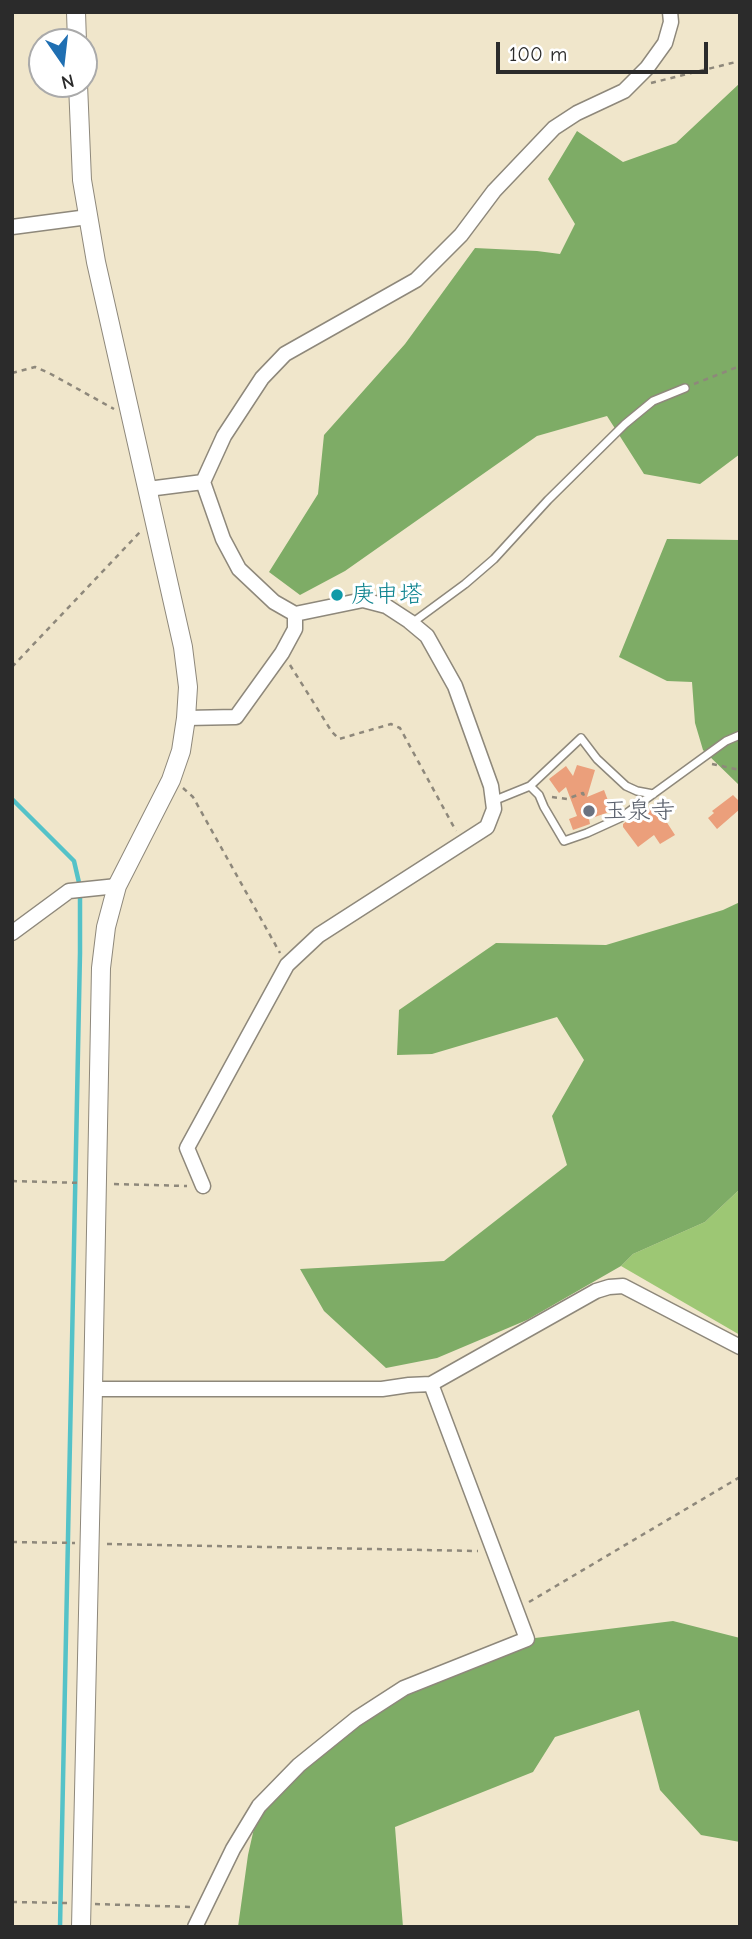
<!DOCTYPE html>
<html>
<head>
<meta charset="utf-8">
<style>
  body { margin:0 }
  #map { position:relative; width:752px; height:1939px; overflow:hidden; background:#f0e6cb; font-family:"Comic Neue",sans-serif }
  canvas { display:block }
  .frame { position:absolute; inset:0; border:14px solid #2b2b2b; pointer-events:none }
  .north { position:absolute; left:28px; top:28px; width:70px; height:70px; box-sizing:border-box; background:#fff; border:2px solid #aaa; border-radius:50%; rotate:166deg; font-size:19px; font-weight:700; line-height:28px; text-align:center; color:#2b2b2b }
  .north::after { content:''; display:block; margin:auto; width:24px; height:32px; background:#1f6fb2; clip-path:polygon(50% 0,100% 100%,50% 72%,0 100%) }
  .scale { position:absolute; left:496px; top:42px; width:212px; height:32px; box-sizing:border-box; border:4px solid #2b2b2b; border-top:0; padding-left:9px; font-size:21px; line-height:24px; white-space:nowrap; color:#2b2b2b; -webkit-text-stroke:5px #fff; paint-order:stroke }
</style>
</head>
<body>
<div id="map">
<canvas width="752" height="1939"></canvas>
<div class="frame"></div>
<div class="north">N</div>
<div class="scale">100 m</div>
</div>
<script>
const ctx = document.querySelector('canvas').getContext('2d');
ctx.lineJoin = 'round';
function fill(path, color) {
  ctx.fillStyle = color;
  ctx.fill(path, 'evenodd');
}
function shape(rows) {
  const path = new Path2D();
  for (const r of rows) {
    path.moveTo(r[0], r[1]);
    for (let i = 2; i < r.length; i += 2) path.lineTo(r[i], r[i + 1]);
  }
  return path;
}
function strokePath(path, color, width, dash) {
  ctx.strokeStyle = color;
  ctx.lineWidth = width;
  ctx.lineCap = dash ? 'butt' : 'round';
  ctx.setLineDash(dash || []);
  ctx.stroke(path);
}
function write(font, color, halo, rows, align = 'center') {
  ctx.font = font + ' "Comic Neue","Klee One",sans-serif';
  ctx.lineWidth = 6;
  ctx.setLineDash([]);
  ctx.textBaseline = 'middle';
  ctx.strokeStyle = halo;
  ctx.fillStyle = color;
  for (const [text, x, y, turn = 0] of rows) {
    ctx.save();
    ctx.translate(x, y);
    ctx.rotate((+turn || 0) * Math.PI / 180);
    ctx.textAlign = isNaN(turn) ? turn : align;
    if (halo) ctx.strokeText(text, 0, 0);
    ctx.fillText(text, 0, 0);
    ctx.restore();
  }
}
const green = shape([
  [740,1189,740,1335,621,1266,633,1254,705,1222]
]);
const forest = shape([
  [740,83,740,454,700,484,644,474,607,416,537,436,345,571,300,595,269,572,318,494,324,435,405,344,475,248,537,251,560,254,575,224,548,179,577,131,623,162,676,143],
  [667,539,740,540,740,786,703,750,695,723,692,682,667,681,619,657],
  [740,902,740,1189,705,1222,633,1254,621,1266,527,1320,437,1358,386,1368,324,1311,300,1269,444,1261,567,1165,552,1116,584,1060,557,1017,432,1054,397,1055,399,1010,496,943,606,945,723,910],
  [673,1621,740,1638,740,1842,701,1835,660,1790,639,1710,555,1737,533,1772,395,1827,403,1927,238,1927,248,1855,259,1806,299,1765,404,1688,527,1639]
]);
const stream = shape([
  [12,799,74,861,80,887,80,953,60,1927]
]);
const building = shape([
  [577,765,595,770,587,797,604,790,612,811,589,819,590,824,573,830,569,819,577,816,566,787,559,793,549,779,566,766,573,776],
  [733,795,740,802,740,809,717,829,708,818,714,813,712,811],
  [655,804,675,835,660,844,654,835,638,847,623,827,623,824,636,814,637,816]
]);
const path = shape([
  [651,83,740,61],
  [12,373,35,367,49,373,114,409],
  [694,384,740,366],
  [290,665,332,732,339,739,391,724,400,728,456,831],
  [12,667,140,532],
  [712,764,740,770],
  [183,788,193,797,280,953],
  [552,797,567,799,583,793,584,796],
  [12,1181,82,1183],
  [114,1184,187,1186],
  [12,1542,75,1543],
  [107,1544,478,1551],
  [529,1602,740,1477],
  [12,1902,68,1903],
  [95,1904,190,1907]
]);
const service = shape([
  [412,623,465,584,494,559,548,500,625,424,653,401,685,388],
  [530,786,581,738,597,759,626,786,637,791,653,794],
  [493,801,530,786,539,795,544,807,564,841,587,833,620,818,726,741,740,735]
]);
const minor = shape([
  [12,227,88,217],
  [203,482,224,436,262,378,285,354,416,280,461,235,494,191,554,128,577,113,624,91,647,68,665,43,671,22,670,12],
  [148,489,203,482,223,539,239,569,274,602,295,614,363,600,386,606,409,621,427,636,455,686,491,786,494,809,487,827,319,935,287,965,187,1148,203,1186],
  [186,718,236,717,282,653,295,629,295,614],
  [12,933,69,891,117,886],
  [93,1389,382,1389,409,1385,431,1384,596,1291,609,1287,623,1286,740,1347],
  [195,1927,233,1849,259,1806,299,1765,356,1719,404,1688,527,1639,431,1384]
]);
const tertiary = shape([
  [76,12,77,42],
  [78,84,82,180,96,262,183,647,188,687,186,718,181,751,171,780,117,886,106,927,101,968,93,1389,81,1927]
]);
const markers = [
  [337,595,7,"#0f9aa8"],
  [589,811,7,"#6b7280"]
];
const cultureNames = [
  ["庚申塔",351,595]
];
const worshipNames = [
  ["玉泉寺",603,811]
];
fill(green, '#9dc774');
fill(forest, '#7eac66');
strokePath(stream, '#54c2c8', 4.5);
fill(building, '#eb9f7b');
strokePath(service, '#8e887b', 10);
strokePath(minor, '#8e887b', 17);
strokePath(tertiary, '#8e887b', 20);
strokePath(path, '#8e887b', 2.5, [5, 5]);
strokePath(service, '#fff', 7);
strokePath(minor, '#fff', 14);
strokePath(tertiary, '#fff', 18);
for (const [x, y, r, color] of markers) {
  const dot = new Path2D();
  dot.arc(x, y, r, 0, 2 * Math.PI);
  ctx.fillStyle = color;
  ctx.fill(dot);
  strokePath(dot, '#fff', 2.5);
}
write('24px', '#0d838f', '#fff', cultureNames, 'left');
write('24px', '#5b616d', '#fff', worshipNames, 'left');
</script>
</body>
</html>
